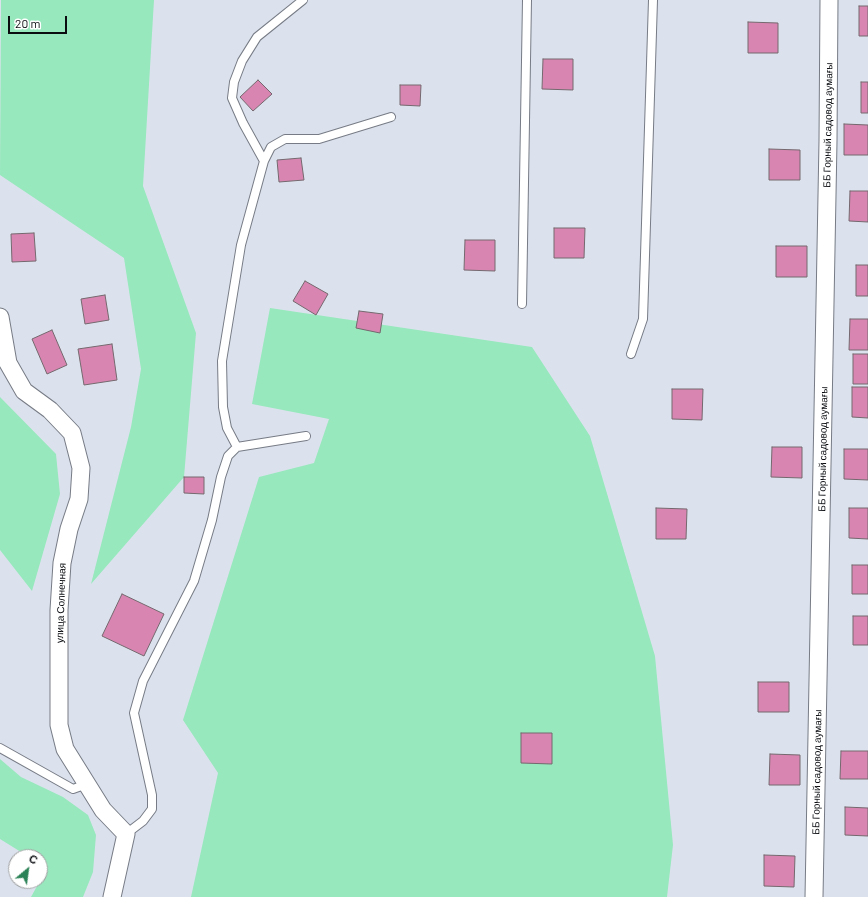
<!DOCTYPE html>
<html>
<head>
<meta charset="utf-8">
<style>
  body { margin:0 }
  #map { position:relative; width:868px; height:897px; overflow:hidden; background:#dce2ed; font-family:Barlow,sans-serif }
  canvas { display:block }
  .north { position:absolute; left:8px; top:849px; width:40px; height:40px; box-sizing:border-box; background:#fff; border:1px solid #9d9e9f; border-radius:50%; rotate:29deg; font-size:11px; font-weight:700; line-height:16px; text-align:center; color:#0a0c10 }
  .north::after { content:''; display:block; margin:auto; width:14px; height:18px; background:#2b8256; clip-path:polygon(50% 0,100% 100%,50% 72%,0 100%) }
  .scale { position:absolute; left:8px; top:16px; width:59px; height:18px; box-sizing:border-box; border:2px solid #0a0c10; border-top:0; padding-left:5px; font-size:12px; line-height:14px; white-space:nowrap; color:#0a0c10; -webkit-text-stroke:3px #fff; paint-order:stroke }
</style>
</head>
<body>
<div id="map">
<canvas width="868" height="897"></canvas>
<div class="north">С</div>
<div class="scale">20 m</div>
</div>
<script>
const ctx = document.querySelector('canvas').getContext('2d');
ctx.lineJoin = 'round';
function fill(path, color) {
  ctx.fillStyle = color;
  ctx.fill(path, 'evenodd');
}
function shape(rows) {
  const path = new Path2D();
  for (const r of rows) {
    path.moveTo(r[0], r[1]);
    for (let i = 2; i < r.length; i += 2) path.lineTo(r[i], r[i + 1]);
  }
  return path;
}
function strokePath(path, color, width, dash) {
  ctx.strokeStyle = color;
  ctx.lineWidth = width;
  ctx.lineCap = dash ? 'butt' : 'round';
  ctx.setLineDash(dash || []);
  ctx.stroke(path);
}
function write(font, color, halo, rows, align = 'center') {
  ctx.font = font + ' Barlow,sans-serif';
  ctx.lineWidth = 3;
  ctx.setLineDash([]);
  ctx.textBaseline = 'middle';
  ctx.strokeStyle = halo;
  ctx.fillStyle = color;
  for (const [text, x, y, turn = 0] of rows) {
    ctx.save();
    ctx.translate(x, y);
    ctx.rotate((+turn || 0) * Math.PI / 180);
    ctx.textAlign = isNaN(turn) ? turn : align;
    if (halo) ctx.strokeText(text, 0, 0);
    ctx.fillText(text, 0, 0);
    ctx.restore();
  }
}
const green = shape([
  [1,0,154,0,143,186,196,333,184,477,91,584,131,427,141,369,124,258,0,175],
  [270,308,532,347,590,436,655,656,673,845,667,897,191,897,218,773,183,720,259,477,314,463,329,419,252,404],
  [0,397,56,454,60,494,32,591,0,550],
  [0,759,21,777,63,797,88,815,96,835,93,872,83,897,31,897,42,877,40,870,40,857,29,857,0,839]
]);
const building = shape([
  [859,6,868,6,868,36,859,36,859,6],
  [748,22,778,23,778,53,748,53,748,22],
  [543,59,573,59,573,90,542,89,543,59],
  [258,80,272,94,253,111,240,97,258,80],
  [861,82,868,82,868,113,861,113,861,82],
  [400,85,421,85,420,106,400,105,400,85],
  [844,124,868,125,868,155,844,155,844,124],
  [769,149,800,150,800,180,769,180,769,149],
  [301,158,304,180,279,182,277,160,301,158],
  [850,191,868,191,868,222,849,221,850,191],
  [554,228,585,228,584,258,554,258,554,228],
  [34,233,36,261,12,262,11,234,34,233],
  [465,240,495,240,495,271,464,270,465,240],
  [776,246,807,246,807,277,776,277,776,246],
  [856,265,868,265,868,296,856,296,856,265],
  [305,281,328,294,316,315,293,301,305,281],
  [105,295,109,320,85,324,81,299,105,295],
  [359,311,383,314,380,333,356,328,359,311],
  [850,319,868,319,868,350,849,350,850,319],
  [52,330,67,365,47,374,32,339,52,330],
  [112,344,117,380,84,385,78,349,112,344],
  [853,354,868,354,868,384,853,384,853,354],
  [852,387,868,387,868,418,852,417,852,387],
  [672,389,703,389,702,420,672,419,672,389],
  [772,447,802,447,802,478,771,477,772,447],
  [844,449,868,449,868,480,844,479,844,449],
  [184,477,204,477,204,494,184,493,184,477],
  [656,508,687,509,686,539,656,539,656,508],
  [849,508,868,508,868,539,849,538,849,508],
  [852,565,868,565,868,594,852,594,852,565],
  [122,594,164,614,144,656,102,636,122,594],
  [853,616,868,616,868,645,853,645,853,616],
  [758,682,789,682,789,712,758,712,758,682],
  [521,733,552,733,552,764,521,763,521,733],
  [841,751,868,751,868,779,840,779,841,751],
  [770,754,800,755,800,785,769,785,770,754],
  [845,807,868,808,868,836,845,835,845,807],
  [764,855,795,856,794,887,764,886,764,855]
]);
const service = shape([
  [264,161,243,123,232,98,234,82,242,61,257,37,303,0],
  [522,304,527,0],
  [631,354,643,319,653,0],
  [237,447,227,428,223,407,222,361,241,245,264,161,271,147,285,139,319,139,391,117],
  [0,748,73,789,87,784],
  [126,834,143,821,152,809,152,795,134,713,143,681,194,581,212,520,221,477,228,456,237,447,306,436]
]);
const minor = shape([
  [0,317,8,363,24,391,50,410,72,433,81,468,79,499,69,529,62,563,59,610,59,725,65,749,103,810,126,834,112,897],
  [814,897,828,141,829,0]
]);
const streetNames = [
  ["ББ Горный садовод аумағы",828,125,-89],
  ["ББ Горный садовод аумағы",823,449,-89],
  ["улица Солнечная",61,603,-88],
  ["ББ Горный садовод аумағы",817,772,-89]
];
fill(green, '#97e8bd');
fill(building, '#d886b1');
strokePath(building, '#74686e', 1);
strokePath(service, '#767b85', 10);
strokePath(minor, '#767b85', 19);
strokePath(service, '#fff', 8);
strokePath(minor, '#fff', 17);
write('10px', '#0a0c10', '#fff', streetNames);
</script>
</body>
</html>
